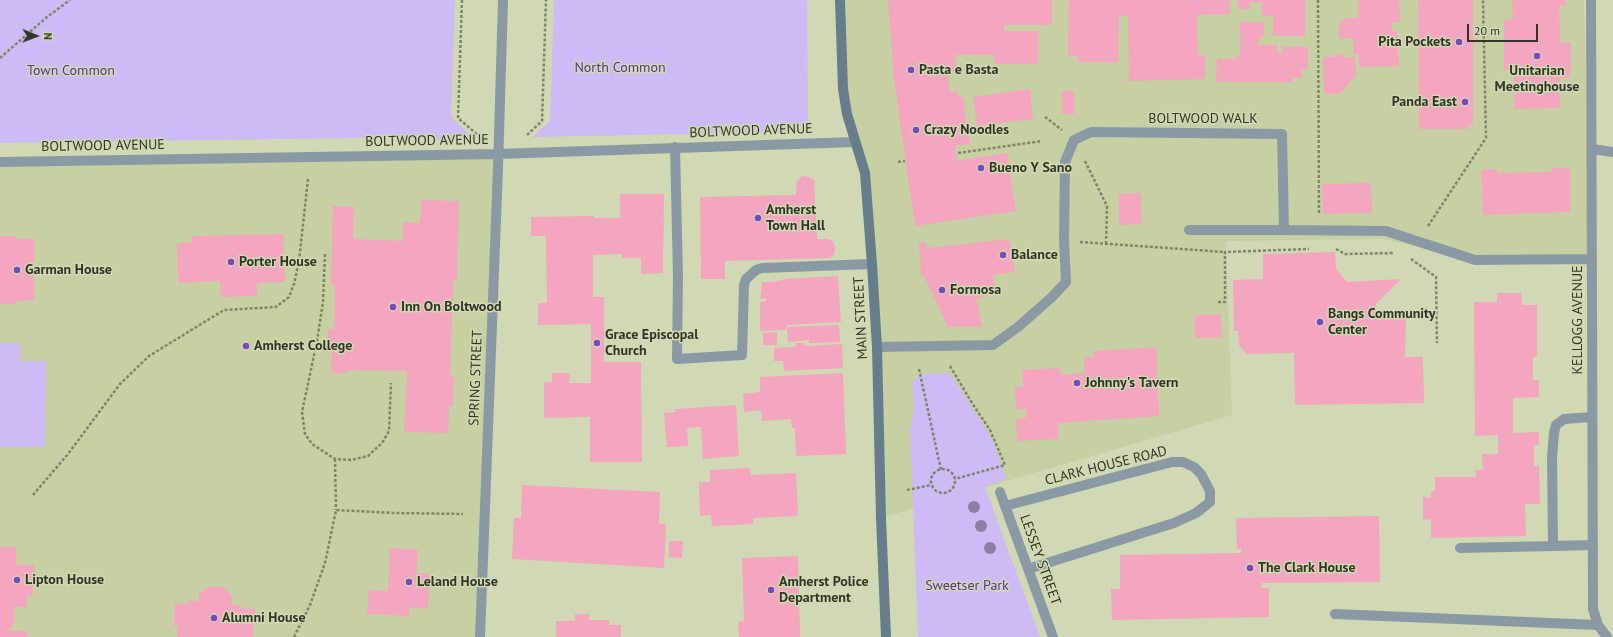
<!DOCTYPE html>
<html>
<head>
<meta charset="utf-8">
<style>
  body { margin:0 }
  #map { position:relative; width:1613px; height:637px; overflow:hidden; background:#d0d9b3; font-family:"PT Sans",sans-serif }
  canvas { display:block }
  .north { position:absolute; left:16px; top:16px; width:40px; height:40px; -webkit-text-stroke:3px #d0d9b3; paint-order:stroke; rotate:91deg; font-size:11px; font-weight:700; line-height:16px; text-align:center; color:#323526 }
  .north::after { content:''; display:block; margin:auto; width:14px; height:18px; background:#323526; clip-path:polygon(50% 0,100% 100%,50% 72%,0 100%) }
  .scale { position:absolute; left:1467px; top:24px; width:71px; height:18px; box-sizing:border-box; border:2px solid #323526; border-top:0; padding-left:5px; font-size:12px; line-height:14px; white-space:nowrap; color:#323526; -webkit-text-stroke:3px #d0d9b3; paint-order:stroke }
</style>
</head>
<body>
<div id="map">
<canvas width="1613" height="637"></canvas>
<div class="north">N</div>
<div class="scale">20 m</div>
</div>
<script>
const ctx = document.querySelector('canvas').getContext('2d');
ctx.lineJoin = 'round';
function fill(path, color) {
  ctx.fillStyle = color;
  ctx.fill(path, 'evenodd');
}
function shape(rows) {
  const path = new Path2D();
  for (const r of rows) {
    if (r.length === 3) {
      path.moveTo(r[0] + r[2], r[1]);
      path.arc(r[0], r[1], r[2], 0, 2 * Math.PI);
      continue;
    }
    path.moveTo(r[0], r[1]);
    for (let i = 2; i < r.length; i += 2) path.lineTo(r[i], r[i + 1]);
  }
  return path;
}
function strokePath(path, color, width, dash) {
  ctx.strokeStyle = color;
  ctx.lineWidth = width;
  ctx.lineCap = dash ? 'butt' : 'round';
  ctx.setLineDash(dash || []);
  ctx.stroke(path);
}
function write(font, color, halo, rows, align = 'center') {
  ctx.font = font + ' "PT Sans",sans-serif';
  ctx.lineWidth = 3;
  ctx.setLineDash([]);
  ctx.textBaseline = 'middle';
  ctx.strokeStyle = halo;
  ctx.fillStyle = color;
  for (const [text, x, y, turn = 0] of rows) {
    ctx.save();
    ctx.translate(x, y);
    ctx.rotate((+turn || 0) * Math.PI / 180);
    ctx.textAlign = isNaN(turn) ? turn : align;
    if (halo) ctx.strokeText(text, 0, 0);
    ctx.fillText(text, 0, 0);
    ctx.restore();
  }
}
const built = shape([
  [841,0,1584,0,1592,259,1475,260,1383,239,1226,241,1232,415,881,518,865,173,847,114],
  [498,154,480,637,0,637,0,162]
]);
const green = shape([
  [0,0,455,0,451,117,472,137,464,140,437,140,425,137,0,143],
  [554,0,807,0,808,124,792,132,532,137,550,121],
  [0,343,20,343,20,361,46,361,45,447,0,447],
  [950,373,991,437,1007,478,985,487,1040,637,918,637,910,429,914,408,912,382,923,374]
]);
const building = shape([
  [888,0,1052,0,1052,25,1004,25,1004,31,1038,31,1038,64,994,64,994,55,955,55,956,71,947,72,950,92,958,91,959,97,963,97,970,144,955,146,957,161,1007,153,1016,211,915,226,894,79],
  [1069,0,1230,0,1230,14,1197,15,1198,56,1205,55,1205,79,1129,81,1128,16,1119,16,1118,62,1078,62,1078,56,1068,56],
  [1238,0,1305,0,1305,36,1273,36,1273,16,1262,16,1262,2,1249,2,1250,9,1238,9],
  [1358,0,1399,0,1400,22,1392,22,1392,32,1397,31,1399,66,1359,67,1359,54,1354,54,1353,38,1339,39,1339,22,1343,22,1343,18,1358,18],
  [1418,0,1473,0,1473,124,1469,124,1469,129,1419,129],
  [1512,0,1566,0,1566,5,1559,5,1560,43,1571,42,1570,78,1560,78,1560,108,1514,109,1514,70,1504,70,1504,20,1513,19],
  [1240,22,1264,22,1264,37,1259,37,1258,45,1278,45,1277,53,1282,54,1282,47,1308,47,1308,69,1302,69,1302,78,1292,78,1292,82,1216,82,1217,59,1237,59,1237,55,1240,55],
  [1342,53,1343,58,1355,57,1356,76,1339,94,1324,93,1323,57,1336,57,1335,54],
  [1030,89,1033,119,977,126,973,97],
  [1062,91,1074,91,1074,114,1062,114],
  [1551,168,1570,168,1570,212,1483,215,1481,170,1497,169,1497,173,1551,172],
  [802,176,809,177,814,180,817,239,829,239,833,242,835,247,834,255,830,258,725,261,725,279,701,279,700,197,796,195,797,181],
  [1371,183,1372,213,1323,214,1322,184],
  [1141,193,1142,224,1119,225,1119,194],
  [620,194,664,194,663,273,641,274,641,258,622,258,622,254,593,255,593,297,604,297,604,362,641,362,642,462,590,462,590,417,544,418,544,382,552,382,552,373,570,373,569,383,591,383,591,324,538,325,538,303,547,303,546,236,531,236,531,217,594,216,594,218,620,218],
  [421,200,459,201,457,280,453,280,450,376,454,376,453,406,449,406,448,433,404,432,407,371,347,370,347,373,331,373,332,353,327,353,328,329,334,329,335,285,331,285,333,206,354,207,353,239,403,241,403,222,420,223],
  [283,234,285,282,257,283,257,296,221,297,220,281,178,283,177,243,192,243,191,236],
  [0,236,16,236,16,239,34,239,34,300,16,301,16,304,0,304],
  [1009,239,1015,272,993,275,996,294,976,299,982,327,948,327,924,276,921,276,919,243,927,243,927,248],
  [1335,252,1336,269,1347,282,1401,279,1376,304,1376,314,1406,314,1405,357,1423,357,1424,403,1295,405,1294,353,1246,354,1239,345,1238,331,1234,331,1233,280,1263,279,1263,254],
  [838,276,841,322,786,325,786,330,760,331,760,302,766,301,766,298,760,299,762,282,775,282,775,281,784,280,784,279],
  [1497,293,1521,293,1522,305,1537,305,1537,357,1533,357,1533,380,1539,380,1539,397,1513,398,1513,433,1539,432,1539,445,1534,445,1534,466,1539,466,1540,504,1525,504,1526,536,1431,538,1431,519,1423,520,1423,497,1431,498,1431,491,1435,491,1435,477,1476,477,1475,470,1483,470,1482,454,1498,454,1498,435,1475,436,1474,302,1497,302],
  [1221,314,1222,337,1195,338,1194,316],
  [839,325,840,342,809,343,809,340,788,342,787,327],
  [777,332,777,345,763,345,763,333],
  [797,343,803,343,805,346,842,344,843,368,784,371,783,361,774,361,774,348,795,347],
  [1156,347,1159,416,1058,423,1058,439,1017,441,1016,419,1026,418,1026,409,1016,409,1015,387,1023,387,1022,370,1060,368,1061,375,1085,373,1084,357,1094,357,1094,351],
  [843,373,846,454,796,456,795,428,792,428,791,419,762,421,761,410,744,412,743,394,760,392,760,377],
  [736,405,739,456,703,459,701,427,687,428,688,446,667,447,664,413,676,412,675,409],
  [750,468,751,475,796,473,798,516,753,518,753,524,712,526,711,515,700,516,699,482,710,482,710,470],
  [522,485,660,492,659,524,666,524,664,568,512,559,514,518,521,518],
  [1379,516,1380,582,1262,583,1261,588,1269,588,1269,617,1112,620,1111,589,1120,589,1120,555,1241,553,1241,549,1237,549,1236,518],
  [669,541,683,541,682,558,669,557],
  [0,547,16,547,16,565,34,565,33,595,27,595,27,607,14,607,14,623,8,631,27,631,27,637,0,637],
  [390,548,418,550,416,573,430,574,428,609,409,607,409,616,367,614,369,590,388,591],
  [798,556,800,637,739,637,738,622,744,621,742,558],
  [209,587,223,587,232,596,231,605,241,605,241,608,255,609,253,637,177,637,178,626,174,626,175,603,188,604,188,601,198,601,199,593],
  [575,614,589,614,589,620,609,620,609,625,621,625,621,637,556,637,556,621,575,621]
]);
const path = shape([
  [462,0,458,118,478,135],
  [1318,0,1319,214],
  [0,58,47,17,70,0],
  [1045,117,1062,130],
  [527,135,542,121,546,0],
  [958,153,1042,141],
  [1085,161,1107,206,1106,243],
  [898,162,905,161],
  [1428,226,1486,138,1483,0],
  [1080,242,1225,252],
  [1336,249,1345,254,1394,253],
  [325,254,323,302,317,341,302,412,305,434,312,444,335,459,351,460,368,456,382,443,389,431,391,383],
  [1411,259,1436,277,1437,343],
  [1218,302,1225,302,1225,252,1309,249],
  [950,366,972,403,990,430,1005,465,955,479],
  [919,369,941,470],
  [335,459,336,510],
  [943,481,12],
  [907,490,931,485],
  [33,495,68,454,120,384,149,356,224,310,276,307,289,297,294,284,299,261,308,179],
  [294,637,310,605,325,563,336,510,396,513,463,514]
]);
const lane = shape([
  [675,147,678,277,677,359,742,355,744,285,746,279,756,270,762,268,872,264],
  [1592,149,1613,152],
  [1189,230,1284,230],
  [1592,417,1564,419,1556,425,1554,433,1552,457,1553,546,1593,545],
  [1460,548,1553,546],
  [1335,614,1598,625]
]);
const street = shape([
  [1591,0,1593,609,1598,625,1607,637],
  [0,162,498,154,855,142],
  [877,347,993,345,1018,327,1052,297,1066,282,1064,240,1065,162,1074,140,1091,132,1282,134,1284,230,1386,231,1475,260,1592,259],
  [1000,492,1053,637],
  [1005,506,1172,462,1183,462,1194,467,1201,474,1210,491,1210,502,1196,513,1174,523,1028,569],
  [480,637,498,168,503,0]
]);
const secondary = shape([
  [840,0,843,89,847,114,865,173,872,264,877,347,881,518,886,637]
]);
const trees = [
  [974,507],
  [981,526],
  [990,548]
];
const markers = [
  [1459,42,4,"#7748c0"],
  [1537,56,4,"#7748c0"],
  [911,70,4,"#7748c0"],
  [1465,102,4,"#7748c0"],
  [916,130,4,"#7748c0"],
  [981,168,4,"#7748c0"],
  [758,218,4,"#7748c0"],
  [1003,255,4,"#7748c0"],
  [231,262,4,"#7748c0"],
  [17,270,4,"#7748c0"],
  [942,290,4,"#7748c0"],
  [393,307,4,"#7748c0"],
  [1320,322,4,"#7748c0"],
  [597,343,4,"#7748c0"],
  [246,346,4,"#7748c0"],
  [1077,383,4,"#7748c0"],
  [1250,568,4,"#7748c0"],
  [17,580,4,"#7748c0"],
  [409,582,4,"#7748c0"],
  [771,590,4,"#7748c0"],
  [214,618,4,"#7748c0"]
];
const poiNames = [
  ["Pita Pockets",1451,42,"right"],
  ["Pasta e Basta",919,70],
  ["Unitarian",1537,71,"center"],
  ["Meetinghouse",1537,87,"center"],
  ["Panda East",1457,102,"right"],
  ["Crazy Noodles",924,130],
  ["Bueno Y Sano",989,168],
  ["Amherst",766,210],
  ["Town Hall",766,226],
  ["Balance",1011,255],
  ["Porter House",239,262],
  ["Garman House",25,270],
  ["Formosa",950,290],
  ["Inn On Boltwood",401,307],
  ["Bangs Community",1328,314],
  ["Center",1328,330],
  ["Grace Episcopal",605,335],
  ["Church",605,351],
  ["Amherst College",254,346],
  ["Johnny's Tavern",1085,383],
  ["The Clark House",1258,568],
  ["Lipton House",25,580],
  ["Leland House",417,582],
  ["Amherst Police",779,582],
  ["Department",779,598],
  ["Alumni House",222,618]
];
const parkNames = [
  ["North Common",620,68],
  ["Town Common",71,71],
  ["Sweetser Park",967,586]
];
const streetNames = [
  ["BOLTWOOD WALK",1203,119],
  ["BOLTWOOD AVENUE",751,131,-2],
  ["BOLTWOOD AVENUE",427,141,-1],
  ["BOLTWOOD AVENUE",103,146,-1],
  ["MAIN STREET",861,318,-93],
  ["KELLOGG AVENUE",1578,320,-90],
  ["SPRING STREET",476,378,-88],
  ["CLARK HOUSE ROAD",1106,466,-14],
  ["LESSEY STREET",1040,560,70]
];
fill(built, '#c6d0a2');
fill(green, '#ccbbf4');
fill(building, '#f4a5bf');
strokePath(path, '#7f856a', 2.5, [3, 2]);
strokePath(lane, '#8a9aa4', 10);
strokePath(street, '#8a9aa4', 10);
strokePath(secondary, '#677d8c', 10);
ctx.fillStyle = '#8f7ea2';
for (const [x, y] of trees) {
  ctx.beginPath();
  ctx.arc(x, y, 6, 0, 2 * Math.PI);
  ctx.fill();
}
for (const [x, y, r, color] of markers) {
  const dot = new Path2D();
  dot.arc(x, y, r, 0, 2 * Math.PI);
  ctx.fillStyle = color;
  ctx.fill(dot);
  strokePath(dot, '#d0d9b3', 1.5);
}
write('bold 14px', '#323526', '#d0d9b3', poiNames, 'left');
write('14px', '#5a3395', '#d0d9b3', parkNames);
write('14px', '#323526', '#d0d9b3', streetNames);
</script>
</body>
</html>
